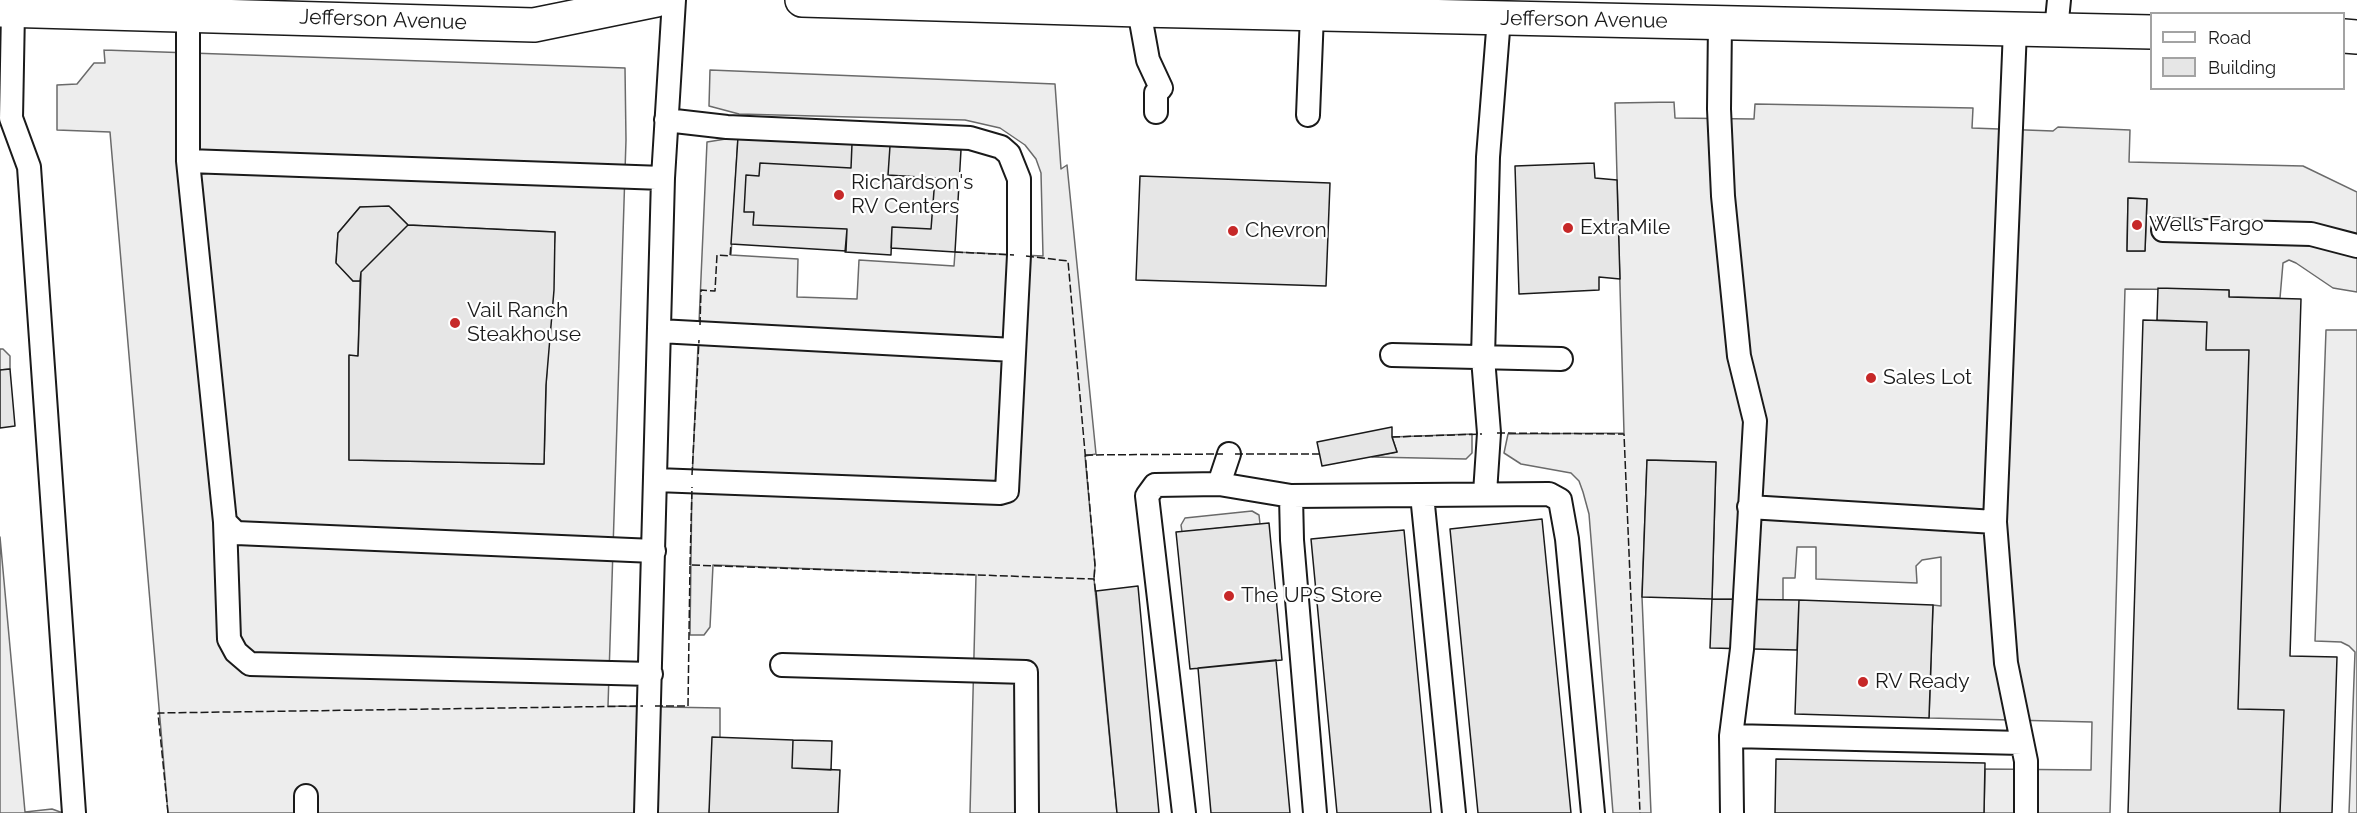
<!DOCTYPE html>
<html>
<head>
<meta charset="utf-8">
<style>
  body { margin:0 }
  #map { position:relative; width:2357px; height:813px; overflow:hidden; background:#fff; font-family:Raleway,sans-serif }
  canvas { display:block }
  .legend { position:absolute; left:2150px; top:12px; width:195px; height:78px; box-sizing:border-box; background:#fff; border:2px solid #a3a3a3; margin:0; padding:8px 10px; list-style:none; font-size:18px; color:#1a1a1a }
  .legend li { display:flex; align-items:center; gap:12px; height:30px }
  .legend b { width:30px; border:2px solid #a3a3a3 }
</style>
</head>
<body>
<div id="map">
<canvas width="2357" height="813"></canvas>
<ul class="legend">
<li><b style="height:8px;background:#fff"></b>Road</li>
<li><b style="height:16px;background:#e6e6e6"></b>Building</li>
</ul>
</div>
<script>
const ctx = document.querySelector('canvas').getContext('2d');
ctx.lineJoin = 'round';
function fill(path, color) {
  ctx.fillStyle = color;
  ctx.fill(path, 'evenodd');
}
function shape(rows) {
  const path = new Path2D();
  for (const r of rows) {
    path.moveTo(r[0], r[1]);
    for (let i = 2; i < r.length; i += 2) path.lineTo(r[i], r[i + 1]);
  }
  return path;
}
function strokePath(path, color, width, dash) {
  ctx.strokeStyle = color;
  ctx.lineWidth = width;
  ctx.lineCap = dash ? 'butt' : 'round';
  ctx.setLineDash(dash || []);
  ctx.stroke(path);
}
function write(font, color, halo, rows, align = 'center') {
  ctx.font = font + ' Raleway,sans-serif';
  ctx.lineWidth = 4.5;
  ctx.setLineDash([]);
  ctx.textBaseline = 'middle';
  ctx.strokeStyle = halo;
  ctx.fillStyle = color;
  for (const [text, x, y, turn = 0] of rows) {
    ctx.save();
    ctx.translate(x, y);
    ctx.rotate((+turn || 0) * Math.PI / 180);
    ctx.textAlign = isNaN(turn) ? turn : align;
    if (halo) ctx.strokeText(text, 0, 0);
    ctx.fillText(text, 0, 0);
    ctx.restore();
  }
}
const built = shape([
  [104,50,625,68,626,140,608,706,720,708,720,737,709,813,168,813,110,132,57,130,57,85,77,84,94,63,105,63,104,50],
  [360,207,391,208,408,225,555,232,546,385,544,464,349,460,349,356,358,356,360,281,353,281,336,262,338,233,360,207],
  [710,70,1055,84,1061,169,1067,165,1096,454,1085,456,1095,565,1094,579,1117,813,970,813,976,575,713,565,710,627,704,635,690,635,692,481,707,142,738,137,731,255,798,259,797,297,857,299,859,260,954,266,955,252,1043,256,1041,173,1036,159,1025,145,1000,128,965,120,739,114,709,106,710,70],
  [1674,102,1675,118,1754,119,1755,104,1973,108,1972,128,2053,131,2058,127,2130,130,2129,162,2303,166,2357,192,2357,292,2333,288,2296,263,2289,260,2283,263,2280,298,2229,297,2229,290,2125,289,2110,813,1984,813,1985,769,2091,770,2092,722,1929,718,1933,605,1941,606,1941,557,1922,560,1916,566,1917,583,1816,579,1816,547,1797,547,1795,578,1783,578,1783,600,1712,599,1716,462,1647,460,1642,597,1651,813,1613,813,1589,514,1583,492,1579,481,1571,473,1521,464,1504,453,1508,434,1624,433,1615,103,1674,102],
  [2128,198,2147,199,2145,251,2127,251,2128,198],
  [2326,330,2357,330,2357,813,2349,813,2355,652,2349,646,2341,642,2315,641,2326,330],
  [0,349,3,349,10,356,10,369,0,370,0,349],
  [1472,434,1472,453,1466,459,1372,457,1397,452,1392,437,1472,434],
  [1252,511,1259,515,1260,524,1182,532,1181,525,1185,518,1252,511],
  [0,537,25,812,52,809,63,813,0,813,0,537]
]);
const building = shape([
  [738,137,852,144,851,168,760,163,759,176,746,175,744,212,754,212,753,225,847,229,846,251,731,244,738,137],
  [852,144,890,146,888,175,935,178,931,229,892,227,891,255,845,252,847,229,753,225,754,212,744,212,746,175,759,176,760,163,851,168,852,144],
  [890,146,961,150,955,252,891,248,892,227,931,229,935,178,888,175,890,146],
  [1594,163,1595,178,1617,180,1620,279,1599,277,1599,290,1519,294,1515,166,1594,163],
  [1140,176,1330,183,1326,286,1136,280,1140,176],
  [2128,198,2147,199,2145,251,2127,251,2128,198],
  [389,206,408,225,361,272,360,281,353,281,336,263,338,233,360,207,389,206],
  [408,225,555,232,554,290,546,385,544,464,349,460,349,355,358,356,361,272,408,225],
  [2158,288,2229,290,2229,297,2301,299,2290,656,2337,657,2332,813,2280,813,2284,710,2238,709,2249,350,2206,350,2207,322,2157,320,2158,288],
  [2143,320,2207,322,2206,350,2249,350,2238,709,2284,710,2280,813,2128,813,2143,320],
  [10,369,15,426,0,428,0,370,10,369],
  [1392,427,1392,437,1397,452,1322,466,1317,442,1392,427],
  [1647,460,1716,462,1712,599,1642,597,1647,460],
  [1542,519,1571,813,1478,813,1450,529,1542,519],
  [1269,523,1282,660,1190,669,1176,532,1269,523],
  [1404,530,1431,813,1337,813,1311,539,1404,530],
  [1138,586,1159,813,1117,813,1096,591,1138,586],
  [1712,599,1799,600,1797,650,1710,648,1712,599],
  [1799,600,1933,605,1929,718,1795,714,1799,600],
  [1276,660,1290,813,1211,813,1198,668,1276,660],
  [712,737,793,740,792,768,840,770,838,813,709,813,712,737],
  [793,740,832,741,831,770,792,768,793,740],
  [1776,759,1985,763,1984,813,1775,813,1776,759]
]);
const service = shape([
  [1140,0,1139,10,1148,60,1161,88,1156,93,1156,112],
  [13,11,11,118,29,167,74,813],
  [188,15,188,161,225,522,236,533,654,551],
  [1720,23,1719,109,1723,196,1739,356,1755,421,1742,649,1731,736,1732,813],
  [2015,29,1995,522,2006,663,2026,761,2026,813],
  [2056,30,2059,0],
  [1308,115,1312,14],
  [188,161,663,178],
  [2163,230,2311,234,2357,246],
  [659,331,1014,350],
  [1392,355,1561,359],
  [656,480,1000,493,1007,491,1019,255,1019,179,1009,154,1001,147,970,138,727,127,666,120],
  [1219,484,1229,454],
  [1485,493,1489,433,1483,358,1488,157,1499,18],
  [1422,495,1454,813],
  [1291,496,1292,540,1315,813],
  [1749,507,1995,522],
  [225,522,229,639,236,652,250,664,651,674],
  [782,665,1026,672,1027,813],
  [1731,736,2022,743],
  [306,813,306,796],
  [646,813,663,178,674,0],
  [1184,813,1147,496,1155,485,1219,484,1291,496,1549,494,1560,500,1567,539,1593,813]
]);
const secondary = shape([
  [802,0,1139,10,2152,32],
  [0,10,534,25,656,0],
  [2344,36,2357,37]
]);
const fence = shape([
  [955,252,1014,255],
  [1026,256,1068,261,1095,565,1094,579],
  [700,325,701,290,715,291,717,255,730,256,731,244],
  [1497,433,1624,434,1640,813],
  [1392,437,1482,434],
  [1235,454,1320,454],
  [1085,455,1223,454],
  [692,475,699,340],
  [690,565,692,487],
  [655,706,688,706,690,565,1094,579,1096,595],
  [168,813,158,713,643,706]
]);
const markers = [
  [839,195,6,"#c62828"],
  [2137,225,6,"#c62828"],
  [1568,228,6,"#c62828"],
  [1233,231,6,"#c62828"],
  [455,323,6,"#c62828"],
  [1871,378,6,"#c62828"],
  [1229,596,6,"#c62828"],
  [1863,682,6,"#c62828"]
];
const streetNames = [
  ["Jefferson Avenue",383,20,2],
  ["Jefferson Avenue",1584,20,1]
];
const poiNames = [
  ["Richardson's",851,183],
  ["RV Centers",851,207],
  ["Wells Fargo",2149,225],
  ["ExtraMile",1580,228],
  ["Chevron",1245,231],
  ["Vail Ranch",467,311],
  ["Steakhouse",467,335],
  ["Sales Lot",1883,378],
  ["The UPS Store",1241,596],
  ["RV Ready",1875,682]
];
fill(built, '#ededed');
strokePath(built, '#6a6a6a', 1.5);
fill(building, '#e6e6e6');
strokePath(building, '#1a1a1a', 1.5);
strokePath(service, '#1a1a1a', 26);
strokePath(secondary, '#1a1a1a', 36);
strokePath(service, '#fff', 22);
strokePath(secondary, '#fff', 33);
strokePath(fence, '#1a1a1a', 1.5, [8, 3]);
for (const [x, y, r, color] of markers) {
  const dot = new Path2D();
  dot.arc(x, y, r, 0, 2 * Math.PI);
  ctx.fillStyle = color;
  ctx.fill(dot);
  strokePath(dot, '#fff', 2);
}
write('21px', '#1a1a1a', '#fff', streetNames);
write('21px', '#1a1a1a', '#fff', poiNames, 'left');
</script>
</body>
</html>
